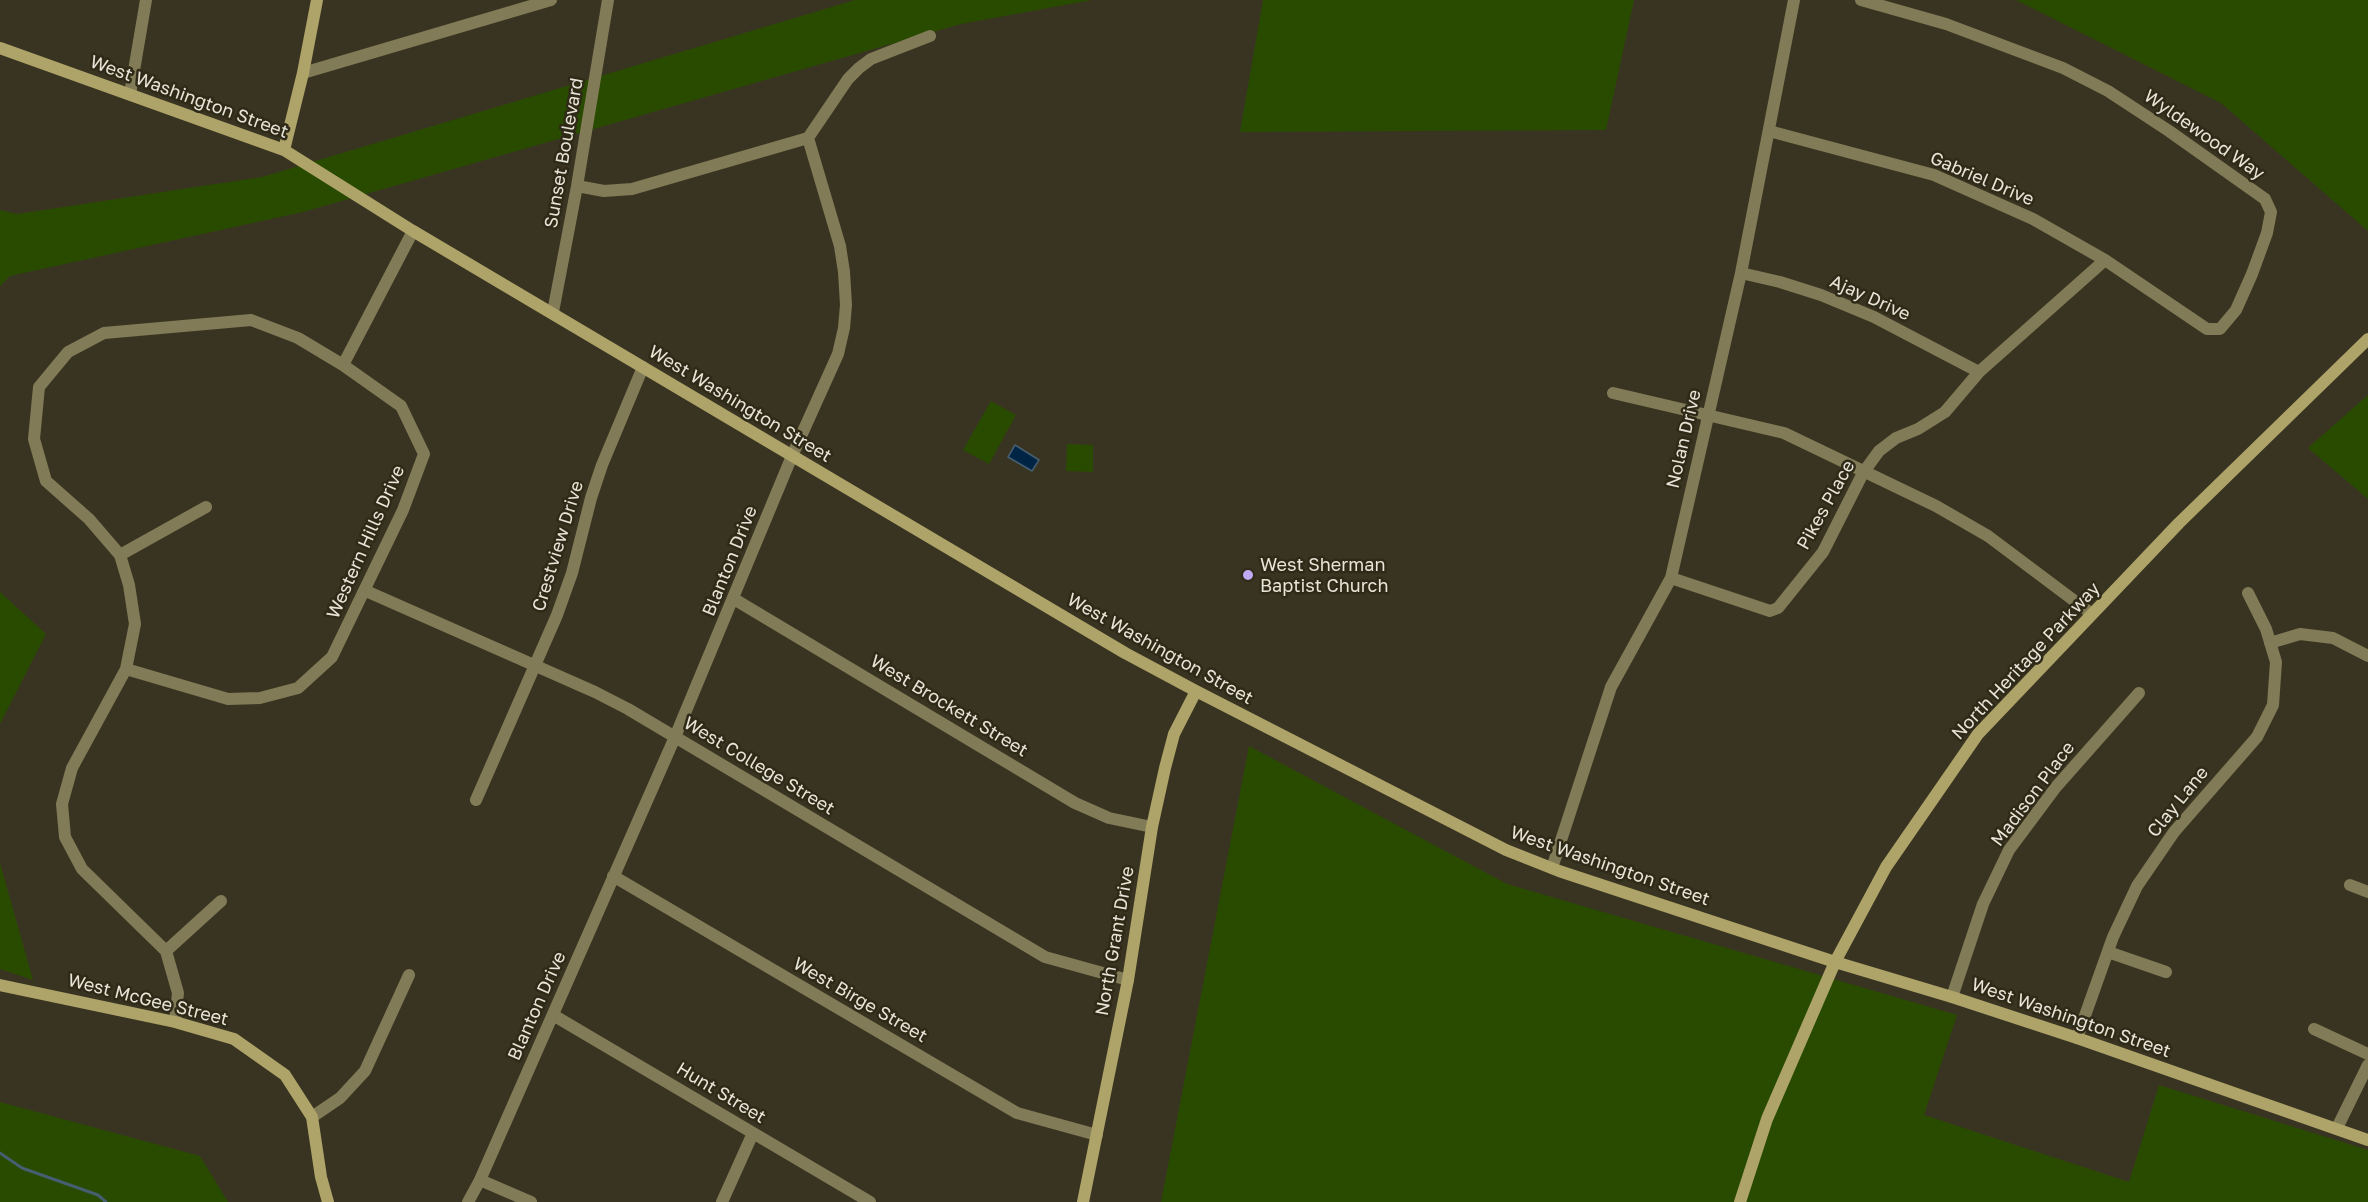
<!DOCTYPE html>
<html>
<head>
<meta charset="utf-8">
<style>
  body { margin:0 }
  canvas { display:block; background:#393421 }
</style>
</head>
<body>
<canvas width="2368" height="1202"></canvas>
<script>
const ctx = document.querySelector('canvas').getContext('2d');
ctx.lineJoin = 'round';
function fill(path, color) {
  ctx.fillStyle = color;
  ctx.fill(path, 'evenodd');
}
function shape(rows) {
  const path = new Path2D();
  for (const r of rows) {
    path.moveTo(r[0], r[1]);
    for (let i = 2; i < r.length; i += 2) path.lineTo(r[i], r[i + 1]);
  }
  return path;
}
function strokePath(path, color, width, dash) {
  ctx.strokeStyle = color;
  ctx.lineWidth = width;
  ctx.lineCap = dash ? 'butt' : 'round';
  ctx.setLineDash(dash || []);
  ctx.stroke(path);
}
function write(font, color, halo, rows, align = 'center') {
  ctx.font = font + ' "Golos Text",sans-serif';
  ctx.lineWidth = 5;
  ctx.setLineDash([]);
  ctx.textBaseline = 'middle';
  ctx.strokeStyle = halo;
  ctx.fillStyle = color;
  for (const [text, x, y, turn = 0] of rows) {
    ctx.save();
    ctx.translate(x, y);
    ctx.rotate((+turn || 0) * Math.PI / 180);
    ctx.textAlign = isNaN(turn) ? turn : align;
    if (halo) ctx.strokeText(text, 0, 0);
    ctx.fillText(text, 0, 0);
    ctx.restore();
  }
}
const green = shape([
  [855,0,1092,0,961,24,303,212,10,276,0,286,0,210,17,214,262,177],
  [1263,0,1634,0,1606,130,1240,132],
  [2016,0,2368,0,2368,231,2221,103],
  [2368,395,2368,499,2308,448],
  [991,401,1016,415,989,464,963,450],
  [1067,444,1093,445,1093,472,1066,471],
  [0,592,46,634,0,724],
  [1249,746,1507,884,1957,1015,1924,1115,2129,1182,2159,1085,2368,1150,2368,1202,1161,1202],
  [0,863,33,980,0,969],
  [0,1102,200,1156,228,1202,0,1202]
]);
const water = shape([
  [1015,445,1039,460,1032,471,1008,457,1015,445]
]);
const stream = shape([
  [0,1153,22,1168,98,1195,106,1202]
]);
const street = shape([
  [303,73,551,0],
  [130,94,146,0],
  [1769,131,1934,175,2033,219,2105,260,2207,329,2220,329,2236,310,2252,274,2267,233,2271,212,2265,199,2169,131,2108,91,2063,68,1946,24,1861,0],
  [808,138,848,79,859,68,871,59,930,36],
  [577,186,604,191,632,189,808,138],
  [1741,273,1780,282,1821,295,1874,317,1979,372],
  [553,312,577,186,608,0],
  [251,320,298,338,343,365,401,406,424,454,403,510,332,657,298,688,260,698,228,699,126,669,135,624,129,585,120,555,89,519,46,481,34,439,39,387,68,352,104,333,251,320],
  [343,365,413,231],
  [1613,393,1784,433,1936,506,1988,536,2092,614],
  [120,555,206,507],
  [1671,578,1770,611,1778,608,1823,552,1863,473,1879,451,1896,438,1918,429,1945,412,1979,372,2105,260],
  [366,591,595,692,628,709,1045,957,1128,980],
  [734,599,1075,803,1109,818,1152,827],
  [2270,643,2300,634,2333,638,2368,656],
  [126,669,72,768,62,804,65,837,82,869,166,951,178,993,175,1022],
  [476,800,557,615,572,573,591,498,602,465,643,367],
  [1552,868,1611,687,1671,578,1741,273,1794,0],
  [613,876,1017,1113,1097,1135],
  [2350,885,2368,892],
  [166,951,221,901],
  [2108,952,2166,972],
  [1952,997,1983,904,2009,850,2056,787,2139,693],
  [553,1015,870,1202],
  [2314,1029,2368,1054],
  [2077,1038,2113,937,2137,886,2174,832,2257,737,2273,705,2276,662,2266,629,2248,593],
  [312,1117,340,1098,365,1071,409,975],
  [2337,1128,2368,1065],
  [480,1180,531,1202],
  [468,1202,480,1180,675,737,792,456,838,354,844,328,846,305,844,272,840,246,808,138],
  [722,1202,753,1133]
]);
const secondary = shape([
  [0,48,284,150,413,231,1125,653,1196,691,1506,850,1559,871,1835,962,1952,997,2077,1038,2368,1140],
  [284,150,303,73,317,0],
  [0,985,175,1022,234,1039,285,1075,312,1117,321,1177,328,1202],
  [1083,1202,1128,980,1152,827,1165,768,1174,734,1196,691],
  [1740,1202,1767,1119,1835,962,1886,867,1978,734,2179,523,2368,339]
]);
const markers = [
  [1248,575,6,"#c1a8f3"]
];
const streetNames = [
  ["West Washington Street",189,97,20],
  ["Wyldewood Way",2204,135,35],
  ["Sunset Boulevard",564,153,-80],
  ["Gabriel Drive",1982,179,23],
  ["Ajay Drive",1870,298,24],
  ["West Washington Street",740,404,31],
  ["Nolan Drive",1684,439,-77],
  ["Pikes Place",1826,505,-61],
  ["Western Hills Drive",366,542,-66],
  ["Crestview Drive",558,546,-73],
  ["Blanton Drive",730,561,-68],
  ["West Washington Street",1160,649,29],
  ["North Heritage Parkway",2026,661,-47],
  ["West Brockett Street",949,706,31],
  ["West College Street",759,766,31],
  ["Madison Place",2033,794,-53],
  ["Clay Lane",2178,802,-51],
  ["West Washington Street",1610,866,19],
  ["North Grant Drive",1115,941,-80],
  ["West McGee Street",148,1000,14],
  ["West Birge Street",860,1000,30],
  ["Blanton Drive",537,1006,-66],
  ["West Washington Street",2071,1018,19],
  ["Hunt Street",721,1093,31]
];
const poiNames = [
  ["West Sherman",1260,565],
  ["Baptist Church",1260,586]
];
fill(green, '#294b00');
fill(water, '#002544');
strokePath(water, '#455e70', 1.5);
strokePath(stream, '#455e70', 3);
strokePath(street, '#827b57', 12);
strokePath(secondary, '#aea368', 12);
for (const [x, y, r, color] of markers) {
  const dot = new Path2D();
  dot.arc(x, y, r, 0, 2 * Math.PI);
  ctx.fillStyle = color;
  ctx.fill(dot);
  strokePath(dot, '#2e2a17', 2);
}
write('18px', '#e7e4d8', '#2e2a17', streetNames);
write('18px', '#e7e4d8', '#2e2a17', poiNames, 'left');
</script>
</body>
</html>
